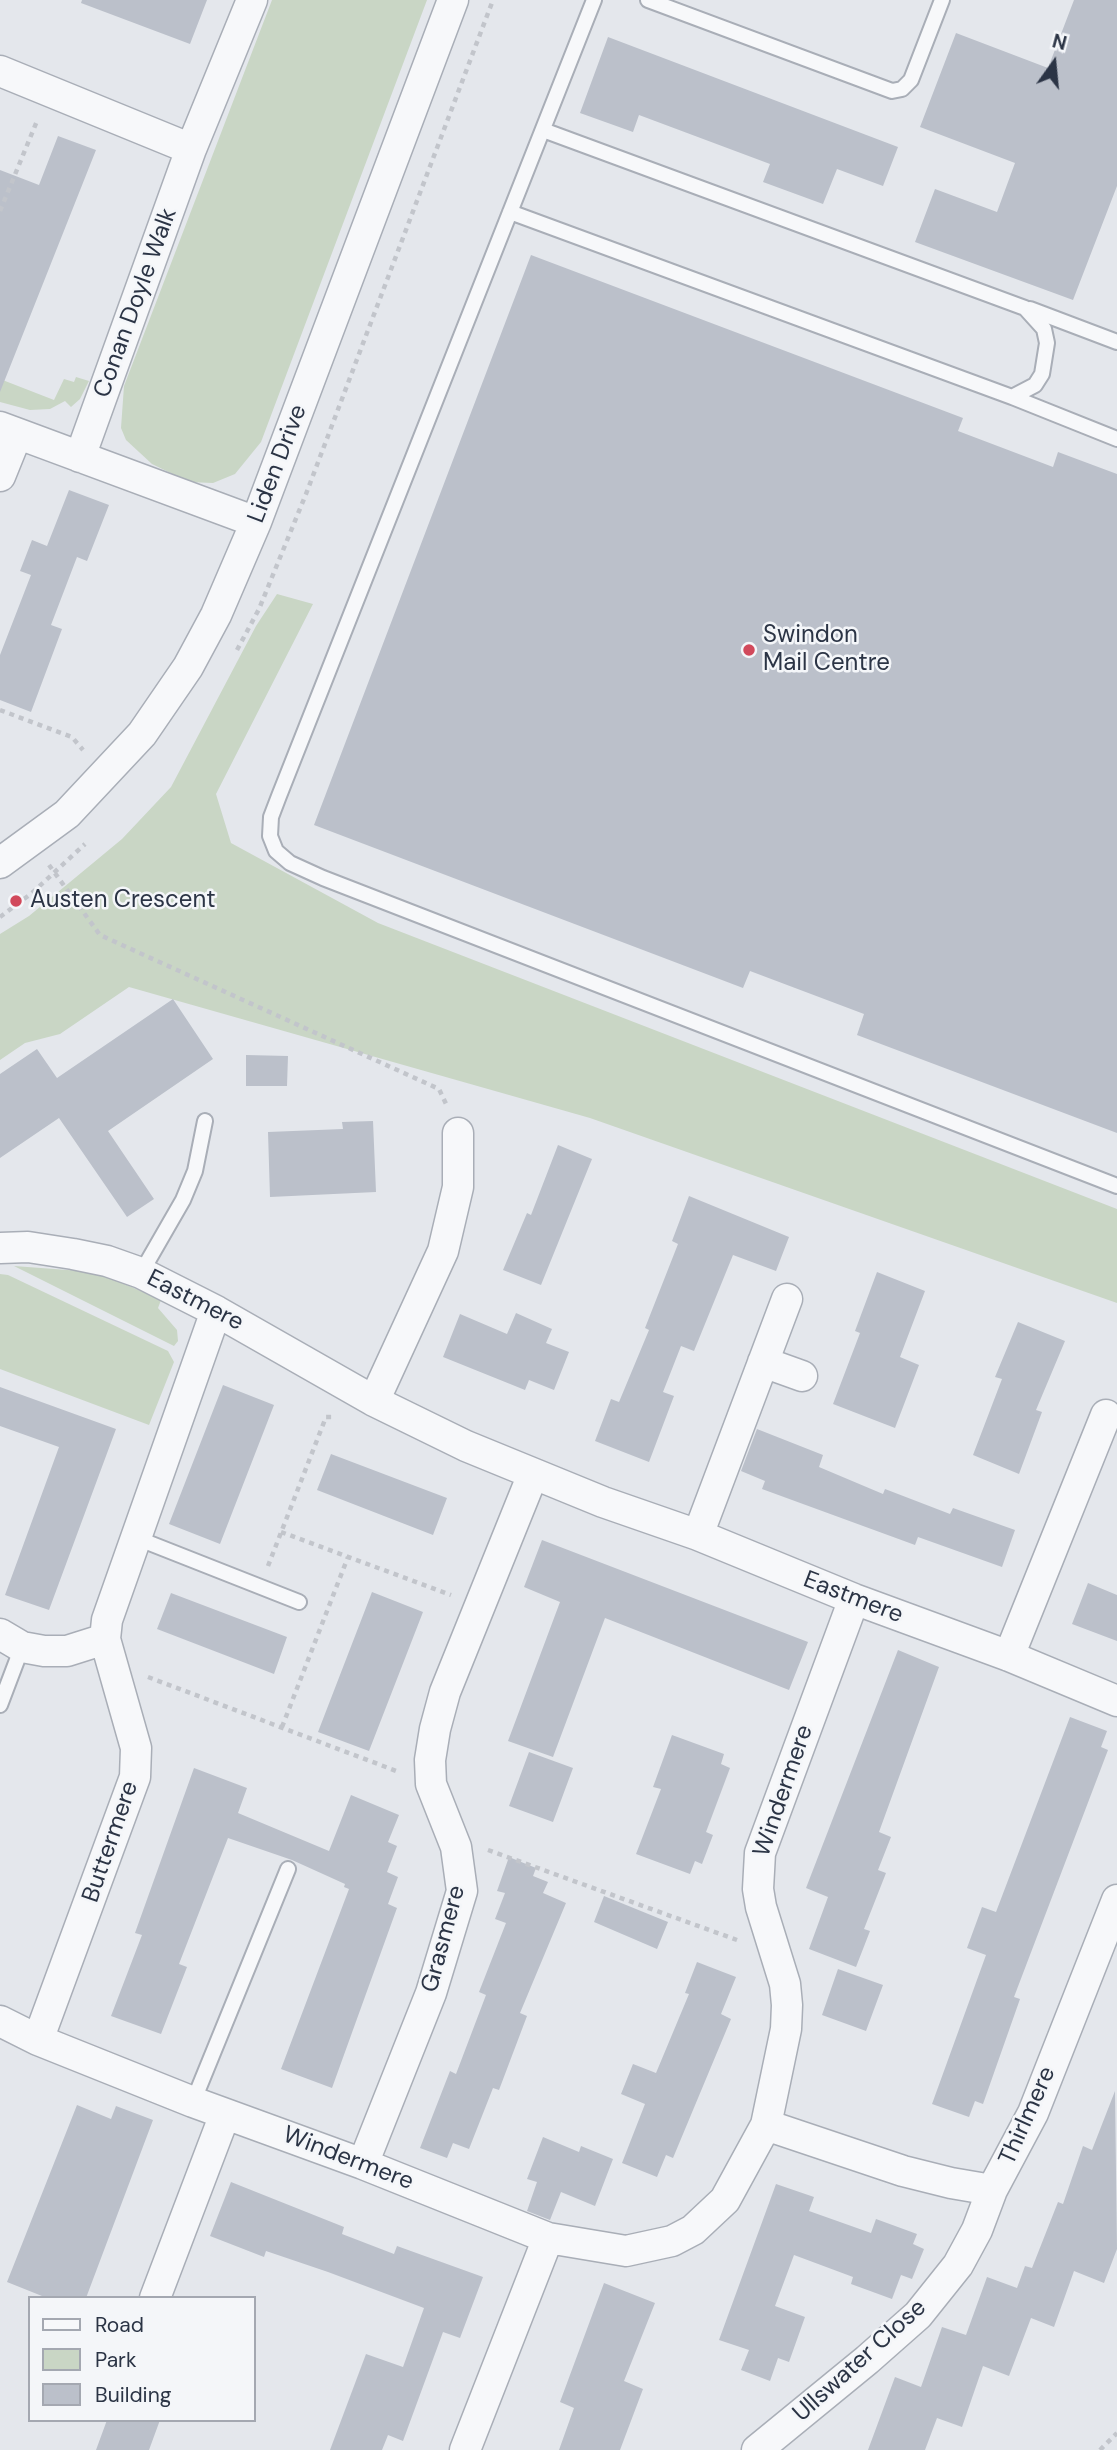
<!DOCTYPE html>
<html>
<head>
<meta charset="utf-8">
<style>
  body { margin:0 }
  #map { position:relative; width:1117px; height:2450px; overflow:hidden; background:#e4e7ec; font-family:"DM Sans",sans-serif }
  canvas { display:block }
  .legend { position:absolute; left:28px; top:2296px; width:228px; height:126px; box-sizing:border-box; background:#f4f6f9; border:2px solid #a4a8b1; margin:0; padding:9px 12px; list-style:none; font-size:21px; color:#2b3445 }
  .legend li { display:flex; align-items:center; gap:14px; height:35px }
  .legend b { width:35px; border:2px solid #a4a8b1 }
  .north { position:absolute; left:1019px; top:28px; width:70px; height:70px; -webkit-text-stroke:5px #f4f6f9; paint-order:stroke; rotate:15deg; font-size:19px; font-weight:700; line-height:28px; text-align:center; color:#2b3445 }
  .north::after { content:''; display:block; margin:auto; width:24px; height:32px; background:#2b3445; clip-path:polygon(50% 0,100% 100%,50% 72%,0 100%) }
</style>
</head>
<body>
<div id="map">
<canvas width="1117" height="2450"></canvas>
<ul class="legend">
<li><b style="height:9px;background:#f7f8fa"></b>Road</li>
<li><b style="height:19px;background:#c9d6c5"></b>Park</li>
<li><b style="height:19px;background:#bbc0ca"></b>Building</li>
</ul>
<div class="north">N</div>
</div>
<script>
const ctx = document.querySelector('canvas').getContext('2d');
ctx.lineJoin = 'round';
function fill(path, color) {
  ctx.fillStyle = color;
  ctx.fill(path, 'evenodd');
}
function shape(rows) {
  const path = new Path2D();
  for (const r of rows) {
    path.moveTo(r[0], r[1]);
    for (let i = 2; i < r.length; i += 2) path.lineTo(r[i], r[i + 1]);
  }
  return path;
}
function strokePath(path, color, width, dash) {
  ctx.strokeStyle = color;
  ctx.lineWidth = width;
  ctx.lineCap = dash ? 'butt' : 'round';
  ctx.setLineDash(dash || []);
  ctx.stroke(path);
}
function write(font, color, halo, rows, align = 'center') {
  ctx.font = font + ' "DM Sans",sans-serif';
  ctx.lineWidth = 5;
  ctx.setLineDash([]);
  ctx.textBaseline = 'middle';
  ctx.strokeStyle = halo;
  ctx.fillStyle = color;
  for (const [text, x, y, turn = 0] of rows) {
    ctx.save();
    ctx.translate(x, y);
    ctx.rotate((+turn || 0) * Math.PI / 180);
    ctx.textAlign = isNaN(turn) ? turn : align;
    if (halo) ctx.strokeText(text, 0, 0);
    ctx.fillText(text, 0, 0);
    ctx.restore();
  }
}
const green = shape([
  [272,0,427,0,261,442,235,474,213,483,189,482,152,464,126,440,121,428,124,386],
  [76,377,89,381,80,399,71,407,65,401,50,409,30,410,0,402,0,379,54,400,64,379,74,382],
  [277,594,313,604,216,794,231,843,378,923,1117,1209,1117,1303,590,1118,129,987,60,1034,25,1043,0,1060,0,934,29,916,122,839,171,787,256,626],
  [14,1266,81,1271,111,1278,161,1300,158,1308,177,1330,178,1341,174,1346],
  [0,1274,8,1275,168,1351,174,1362,149,1425,0,1369]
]);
const building = shape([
  [82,0,207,0,190,44,81,3],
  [1074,0,1117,0,1117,186,1073,300,915,242,935,189,997,212,1015,163,920,127,956,33,1048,68],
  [608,37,898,147,883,186,837,169,823,204,763,182,770,164,639,115,633,132,580,113],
  [58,136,96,150,0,392,0,170,39,185],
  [531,255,963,418,958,431,1053,467,1058,452,1117,474,1117,1133,857,1035,864,1014,750,971,743,988,314,825],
  [69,490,109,505,87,561,77,557,51,625,62,629,31,712,0,700,0,655,31,575,20,571,32,540,47,546],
  [173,999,213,1059,108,1131,154,1199,127,1217,59,1118,0,1158,0,1074,37,1049,57,1078],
  [246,1055,288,1056,287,1086,246,1086],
  [373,1121,376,1192,270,1197,268,1132,343,1129,342,1122],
  [558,1145,592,1159,541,1285,503,1270,527,1213,531,1215],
  [689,1196,789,1237,776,1271,733,1255,694,1351,681,1346,663,1392,674,1396,649,1462,595,1441,611,1399,619,1402,649,1330,645,1328,678,1244,672,1241],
  [877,1272,925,1291,900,1357,919,1365,895,1428,833,1404,860,1333,855,1331],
  [516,1313,552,1329,546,1343,569,1352,554,1390,529,1380,525,1390,443,1357,460,1314,507,1334],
  [1018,1322,1065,1341,1036,1410,1042,1412,1019,1474,973,1455,1002,1379,995,1377],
  [223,1385,274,1405,220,1544,169,1524],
  [0,1387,116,1429,49,1610,5,1595,59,1447,0,1426],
  [757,1429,823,1455,819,1467,883,1494,885,1489,950,1514,953,1508,1015,1530,1002,1567,918,1537,915,1545,762,1489,765,1481,741,1471],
  [331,1454,447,1498,433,1535,317,1490],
  [542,1540,808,1642,789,1690,605,1618,553,1757,508,1741,560,1602,524,1587],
  [1088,1583,1117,1595,1117,1641,1072,1624],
  [372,1592,423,1612,369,1751,318,1732],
  [171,1593,287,1637,274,1674,157,1629],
  [898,1650,939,1667,879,1832,891,1837,878,1870,886,1873,864,1929,870,1931,856,1967,809,1949,828,1897,806,1888],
  [1070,1717,1107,1731,1101,1747,1108,1750,1014,1997,1020,1999,983,2104,975,2101,969,2117,932,2104,986,1955,967,1948,982,1907,996,1912],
  [672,1735,724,1754,721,1764,730,1768,706,1832,713,1835,702,1864,695,1861,690,1874,636,1854,661,1789,653,1787],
  [529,1752,573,1768,553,1822,509,1806],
  [194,1768,247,1788,238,1813,329,1851,351,1795,399,1815,388,1842,397,1846,387,1872,398,1877,388,1904,397,1908,332,2088,281,2069,349,1889,344,1887,345,1884,292,1860,228,1838,179,1964,187,1967,161,2034,111,2016,142,1935,135,1933],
  [509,1857,536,1868,533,1876,548,1882,543,1893,566,1903,520,2013,527,2016,499,2090,493,2088,469,2149,453,2143,447,2158,420,2148,450,2071,456,2074,486,1995,479,1992,506,1923,495,1919,505,1893,497,1891],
  [604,1896,668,1922,657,1949,594,1922],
  [697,1962,736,1977,721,2014,731,2019,673,2158,666,2155,657,2177,622,2163,645,2104,621,2094,633,2064,656,2073,689,1994,685,1993],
  [838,1969,883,1985,866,2031,822,2015],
  [1115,2091,1117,2249,1104,2283,1074,2271,1054,2327,1031,2318,1009,2376,983,2366,962,2427,937,2418,925,2450,868,2450,895,2377,921,2387,942,2327,966,2335,987,2277,1017,2288,1025,2266,1032,2268,1058,2202,1063,2204,1083,2146,1092,2150],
  [77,2105,111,2119,116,2106,153,2120,86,2298,47,2298,7,2282],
  [543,2137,579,2152,581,2146,613,2159,595,2206,561,2192,550,2220,527,2211,537,2182,527,2179],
  [231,2182,344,2227,342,2234,394,2254,397,2246,483,2277,460,2338,443,2332,403,2441,388,2435,382,2450,330,2450,366,2354,403,2367,424,2308,328,2272,266,2251,264,2257,210,2236],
  [776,2184,814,2197,809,2211,871,2233,876,2219,917,2234,913,2244,924,2249,912,2279,901,2275,892,2299,851,2284,853,2277,794,2255,775,2306,805,2317,789,2362,778,2358,770,2381,741,2370,749,2350,719,2340],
  [604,2283,655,2303,624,2381,643,2389,620,2450,559,2450,574,2408,560,2402],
  [107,2420,160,2420,149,2450,96,2450]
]);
const path = shape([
  [0,211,37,121],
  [237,650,259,609,306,494,493,0],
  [0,710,72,737,83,750],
  [49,865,100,935,439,1089,447,1106],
  [0,917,32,893,85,844],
  [281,1532,451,1595],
  [268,1566,326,1417,336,1417],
  [148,1677,399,1772],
  [282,1727,348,1557],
  [488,1850,737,1940],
  [1100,2450,1117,2433]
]);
const service = shape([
  [594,0,279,796,271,817,270,836,276,851,290,863,323,878,1117,1186],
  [648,0,892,91,902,89,911,80,942,0],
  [510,212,1012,397,1035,385,1042,374,1047,343,1044,329,1025,308,543,130],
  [1030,309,1117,342],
  [1012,397,1117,439],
  [141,1273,183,1200,195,1171,205,1121],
  [134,1537,299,1602],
  [0,1705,22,1647],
  [193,2102,288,1869]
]);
const minor = shape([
  [0,71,191,149],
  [0,427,256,522],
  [80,457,191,149,252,0],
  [0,476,17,434],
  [0,863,67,814,142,734,188,667,216,615,256,522,453,0],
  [0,1248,28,1247,73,1254,107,1261,141,1273,216,1311,374,1401,466,1446,603,1502,698,1535,854,1599,1009,1656,1117,1701],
  [763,1362,802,1376],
  [374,1401,443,1251,458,1187,458,1133],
  [698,1535,787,1299],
  [0,1634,22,1647,44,1651,67,1651,105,1639],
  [1009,1656,1106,1415],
  [0,2021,38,2040,193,2102,363,2164,548,2238,626,2251,672,2241,693,2230,725,2200,766,2125,786,2029,787,2005,785,1984,761,1907,758,1889,760,1853,854,1599],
  [38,2040,135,1777,136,1748,105,1639,107,1620,216,1311],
  [766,2125,903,2171,951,2183,992,2190,1033,2113,1117,1900],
  [363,2164,431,1993,462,1891,456,1847,431,1784,430,1760,435,1729,445,1692,533,1474],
  [155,2298,225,2114],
  [465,2450,548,2238],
  [757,2450,867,2360,918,2315,958,2265,977,2230,992,2190]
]);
const markers = [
  [749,650,7,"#d1495b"],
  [16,901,7,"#d1495b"]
];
const streetNames = [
  ["Conan Doyle Walk",136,303,-70],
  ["Liden Drive",278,464,-69],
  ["Eastmere",195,1301,27],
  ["Eastmere",853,1598,21],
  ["Windermere",784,1791,-71],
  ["Buttermere",111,1842,-71],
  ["Grasmere",444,1939,-75],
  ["Thirlmere",1028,2116,-66],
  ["Windermere",348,2159,21],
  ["Ullswater Close",860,2361,-42]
];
const poiNames = [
  ["Swindon",763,636],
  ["Mail Centre",763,664],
  ["Austen Crescent",30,901]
];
fill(green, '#c9d6c5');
fill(building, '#bbc0ca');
strokePath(service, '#a9aeb7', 18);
strokePath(minor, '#a9aeb7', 33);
strokePath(path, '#c2c5cb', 4.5, [5, 5]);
strokePath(service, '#f7f8fa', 14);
strokePath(minor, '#f7f8fa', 30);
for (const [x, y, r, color] of markers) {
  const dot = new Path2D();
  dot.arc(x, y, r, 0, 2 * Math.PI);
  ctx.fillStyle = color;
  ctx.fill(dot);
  strokePath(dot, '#f4f6f9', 2.5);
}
write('24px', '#2b3445', '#f4f6f9', streetNames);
write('24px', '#2b3445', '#f4f6f9', poiNames, 'left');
</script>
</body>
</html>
